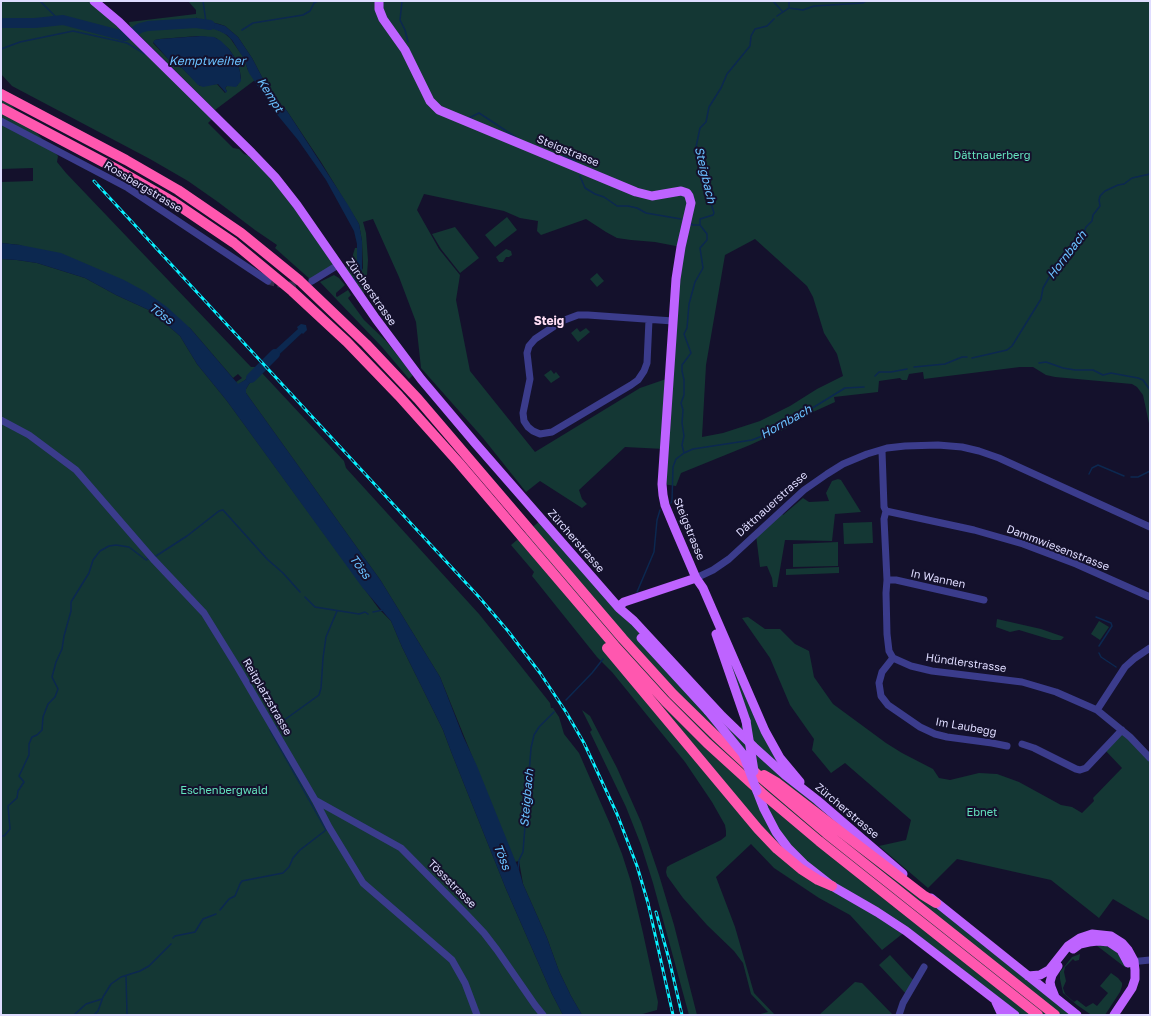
<!DOCTYPE html>
<html>
<head>
<meta charset="utf-8">
<style>
  body { margin:0 }
  #map { position:relative; width:1151px; height:1016px; overflow:hidden; background:#14112c; font-family:"Golos Text",sans-serif }
  canvas { display:block }
  .frame { position:absolute; inset:0; border:2px solid #dfdcff; pointer-events:none }
</style>
</head>
<body>
<div id="map">
<canvas width="1151" height="1016"></canvas>
<div class="frame"></div>
</div>
<script>
const ctx = document.querySelector('canvas').getContext('2d');
ctx.lineJoin = 'round';
function fill(path, color) {
  ctx.fillStyle = color;
  ctx.fill(path, 'evenodd');
}
function shape(rows) {
  const path = new Path2D();
  for (const r of rows) {
    path.moveTo(r[0], r[1]);
    for (let i = 2; i < r.length; i += 2) path.lineTo(r[i], r[i + 1]);
  }
  return path;
}
function strokePath(path, color, width, dash) {
  ctx.strokeStyle = color;
  ctx.lineWidth = width;
  ctx.lineCap = dash ? 'butt' : 'round';
  ctx.setLineDash(dash || []);
  ctx.stroke(path);
}
function write(font, color, halo, rows, align = 'center') {
  ctx.font = font + ' "Golos Text",sans-serif';
  ctx.lineWidth = 4;
  ctx.setLineDash([]);
  ctx.textBaseline = 'middle';
  ctx.strokeStyle = halo;
  ctx.fillStyle = color;
  for (const [text, x, y, turn = 0] of rows) {
    ctx.save();
    ctx.translate(x, y);
    ctx.rotate((+turn || 0) * Math.PI / 180);
    ctx.textAlign = isNaN(turn) ? turn : align;
    if (halo) ctx.strokeText(text, 0, 0);
    ctx.fillText(text, 0, 0);
    ctx.restore();
  }
}
const green = shape([
  [1,1,94,1,104,14,215,116,208,123,233,148,239,149,244,154,250,156,252,153,338,265,312,281,275,248,277,245,255,230,218,202,188,181,150,159,12,86,1,74],
  [188,1,1150,1,1150,428,1143,395,1137,387,1132,384,1055,377,1046,375,1033,367,1020,367,924,379,923,372,909,374,907,380,902,380,900,378,879,381,878,392,834,397,835,402,813,412,785,429,750,445,681,473,676,486,662,484,664,449,625,447,579,490,582,499,587,504,582,508,540,481,526,492,483,438,421,368,416,322,399,277,373,219,363,222,366,233,368,260,367,275,364,294,356,283,363,268,362,241,359,224,321,162,287,111,271,94,252,58,238,37,225,26,219,24,197,19,196,17,196,27,207,27,216,29,224,33,230,38,244,58,248,70,255,80,215,110,130,26,129,22,196,14,196,10],
  [198,36,216,38,229,49,237,61,240,72,241,78,237,86,227,86,225,88,227,91,225,93,217,84,200,86,182,68,171,62,153,43,155,40,160,39],
  [424,194,504,211,520,218,538,221,537,231,541,235,586,219,606,232,617,238,631,240,655,242,681,247,669,378,640,388,535,452,470,371,456,300,460,275,439,249,417,210],
  [755,239,807,286,813,297,824,333,837,354,843,376,817,389,790,406,760,421,723,433,702,437,706,365,725,255],
  [1,94,58,156,57,162,66,173,251,367,257,367,245,380,239,384,237,384,236,382,242,378,238,374,233,378,190,328,20,245,1,243,1,182,33,181,33,168,1,169],
  [507,217,517,230,495,247,485,235],
  [455,227,479,258,460,273,441,249,432,234],
  [355,248,357,248,357,270,356,276,353,278,345,268,352,258],
  [506,249,511,251,512,255,509,257,506,257,503,262,499,262,496,257],
  [1,259,17,260,37,263,85,278,116,295,151,311,180,336,197,364,227,401,379,609,391,621,402,647,443,730,452,754,506,889,552,994,563,1015,1,1015],
  [597,273,604,281,597,287,590,279],
  [334,275,339,278,345,285,336,293,336,296,337,297,348,290,351,295,348,298,364,320,386,341,413,375,409,379,382,347,338,301,320,282],
  [577,328,580,332,586,328,590,332,578,342,571,333],
  [551,370,554,374,556,372,560,377,551,383,544,375],
  [261,371,262,373,344,461,346,468,479,614,520,665,550,703,551,708,553,708,559,717,564,734,579,753,610,824,622,854,631,882,643,933,658,1002,657,1010,639,1015,582,1015,571,996,559,971,547,938,523,884,519,861,515,862,440,677,381,581,246,393,246,389,249,384],
  [838,479,841,480,861,512,835,514,832,541,785,540,777,587,773,587,772,578,767,566,760,567,756,535,781,511,783,515,803,498,809,502,829,501,826,493,832,481],
  [541,520,738,731,745,721,716,634,765,731,800,782,898,870,1077,1015,1015,1015,906,931,882,950,850,915,819,898,774,868,751,844,716,877,735,927,754,993,775,1015,757,1015,768,1012,751,994,743,963,734,951,707,925,683,898,667,876,666,872,667,867,670,865,721,840,726,836,726,831,725,825,712,802,685,762,612,672,597,657,532,576,534,572,511,545],
  [872,522,873,543,844,544,843,523],
  [838,542,838,566,793,567,793,544],
  [839,567,839,573,786,575,786,569],
  [748,617,765,629,780,629,795,644,809,651,814,677,833,704,886,743,902,753,933,769,939,778,950,780,979,773,997,774,1019,782,1061,805,1072,807,1082,813,1094,801,1093,798,1122,768,1104,749,1122,730,1150,758,1150,921,1113,899,1099,918,1051,880,957,859,928,888,879,846,906,840,911,820,845,763,831,773,812,750,814,739,790,705,770,658,742,618],
  [997,619,1041,629,1064,637,1061,640,1052,640,1019,630,1010,632,996,627],
  [1099,621,1109,627,1100,640,1091,634],
  [582,710,590,716,617,768,641,822,659,875,674,925,697,1015,689,1015,653,883,641,845,626,807,590,732,592,730],
  [1096,945,1106,946,1116,951,1125,965,1126,968],
  [1080,954,1079,960,1075,961,1073,959,1065,967,1064,972,1066,981,1063,988,1065,994,1074,1002,1077,1000,1086,1007,1093,1003,1097,1006,1108,993,1100,986,1111,973,1118,978,1122,983,1122,986,1120,992,1105,1015,1090,1014,1077,1005,1063,993,1060,979,1060,972,1072,957],
  [890,955,915,982,907,995,879,965],
  [855,982,862,983,893,1015,819,1015]
]);
const water = shape([
  [197,19,208,21,225,26,238,37,252,58,271,94,287,111,348,205,359,224,362,241,362,275,356,283,353,278,356,275,357,267,357,244,354,231,326,180,298,140,275,112,249,73,244,59,232,40,227,35,219,31,207,27,197,26],
  [201,36,214,37,221,41,229,49,237,61,240,72,241,81,236,87,227,86,225,88,227,91,226,93,218,84,203,87,198,85,182,68,171,62,153,42,155,40,160,39],
  [1,243,20,245,61,253,124,280,146,292,167,307,190,328,238,384,245,380,257,367,261,371,249,384,246,389,246,393,381,581,440,677,463,736,477,766,519,870,523,884,547,938,559,971,571,996,582,1015,563,1015,552,994,506,889,452,754,443,730,402,647,391,621,362,587,227,401,197,364,180,336,151,311,116,295,85,278,37,263,17,260,1,259],
  [301,324,306,325,307,330,303,334,302,333,268,365,264,360,298,329,297,327]
]);
const stream = shape([
  [40,1,59,20],
  [203,1,206,22],
  [402,1,400,20,405,30,408,42],
  [773,1,782,11],
  [789,7,789,1],
  [777,16,789,8,803,10,814,6,863,3,866,1],
  [242,30,253,23,303,15,310,11,314,3,318,1],
  [1,49,20,42,73,31,127,43,145,54],
  [469,118,479,113,517,138],
  [563,156,576,161],
  [580,176,585,188,595,194,604,197,617,206,628,206,637,208,646,213,681,219],
  [691,224,693,225,700,225],
  [972,358,1007,350,1012,346,1041,299,1043,288,1050,276,1058,269,1063,258,1071,252,1074,242,1083,235,1086,227,1092,221,1093,215,1100,206,1099,200,1100,196,1105,191,1118,185,1124,184,1132,178,1150,174],
  [1039,363,1046,362,1063,368,1075,370,1093,370,1103,375,1111,373,1138,378,1143,380,1150,390],
  [914,367,945,364,962,357,967,357],
  [875,376,879,372,891,372,907,369],
  [684,453,682,445,684,436,682,423,683,410,681,403,684,395,684,380,682,371,682,365,691,353,684,334,687,328,689,304,695,282,703,268,700,248,707,240,707,234,700,225,700,219,713,215,714,213,704,181,704,172,696,147,700,128,706,122,709,107,721,88,727,74,750,46,751,36,755,29,767,26,774,19],
  [1089,474,1092,468,1098,465,1124,476],
  [1131,477,1138,477,1150,471],
  [671,503,672,501,673,467,676,459,684,453,693,449,752,440,775,431,845,388,864,387],
  [156,556,187,536,219,511,223,510,267,559,283,573,300,592],
  [637,592,654,552,657,520,660,510],
  [305,597,315,607,359,614,365,612,368,614],
  [373,612,383,610],
  [1096,617,1111,623,1112,626,1099,646],
  [1099,653,1101,657,1116,667],
  [566,700,592,673,603,659],
  [276,726,319,695,321,688,323,658,326,637,337,611],
  [1,836,4,836,10,829,8,806,17,798,18,791,24,782,19,776,29,755,29,744,32,737,37,735,42,730,43,717,48,704,55,697,58,689,52,677,56,662,62,649,64,636,71,611,71,602,89,573,93,560,100,551,109,546,116,545,129,547,146,560,148,559],
  [518,869,519,860,523,852,531,748,534,735,539,727,554,712],
  [220,910,229,899,235,896,240,884,242,881,283,873,289,867,293,858,300,850,326,830,270,730],
  [173,938,175,936,195,932,203,919,216,914],
  [126,976,127,1014],
  [74,1015,86,1004,102,999],
  [94,1015,98,1011,103,997,111,984,121,977,140,971,149,966,171,944]
]);
const river = shape([
  [1,23,35,23,63,20,124,36,129,35,140,28,148,26,196,23,210,25],
  [251,378,275,354]
]);
const minorTunnel = shape([
  [268,281,279,284,292,285,312,281]
]);
const minor = shape([
  [1,121,128,188,268,281],
  [312,281,338,265],
  [649,320,647,363,644,371,638,380,631,385,552,432,540,434,533,431,528,427,524,421,523,413,530,379,527,353,529,346,535,339,562,321,578,315,588,315,673,321],
  [1,420,29,435,76,470,153,559,204,613,238,668,315,800,329,827,363,883,452,960,465,983,477,1015],
  [882,451,884,507,886,511,884,519,887,580,886,593,887,634,889,651,893,658,911,666,932,671,1022,682,1056,692,1097,710,1130,737,1150,758],
  [886,511,974,530,1023,544,1076,564,1150,597],
  [696,578,713,570,729,559,804,490,827,474,843,464,867,454,887,448,905,446,938,445,962,447,979,451,999,458,1150,527],
  [887,580,896,580,984,600],
  [893,658,882,672,879,683,881,696,888,705,920,727,935,734,947,737,992,743,1007,746],
  [1097,710,1125,667,1135,658,1150,648],
  [1022,744,1034,748,1076,769,1080,770,1086,768,1122,730],
  [315,800,401,848,467,915,484,933,497,950,535,1005,543,1015],
  [1130,962,1150,960],
  [899,1015,903,1003,924,967]
]);
const major = shape([
  [94,1,119,22,252,153,275,177,297,205,376,319,421,379,475,443,619,608,634,621,722,716,754,747,785,775,817,800,903,874],
  [379,1,379,9,383,19,405,50,430,101,439,110,636,192,652,196,681,191,687,193,689,196,691,203,681,247,676,279,662,484,663,495,665,505,675,529,696,578,703,588,765,731,780,758,800,782],
  [618,607,624,602,696,578],
  [716,634,746,721],
  [641,638,708,711],
  [757,791,764,809,776,832,788,848,804,864,832,886,877,912,906,931,1015,1015],
  [931,898,1077,1015],
  [1073,949,1080,944,1089,942,1098,941,1109,942,1121,950,1128,963],
  [1028,976,1040,975,1049,970,1068,946,1080,938,1092,934,1111,936,1122,943,1128,950,1134,961,1135,970,1135,979,1132,988,1114,1015],
  [1055,997,1051,987,1050,982,1052,975,1058,966],
  [996,1002,1002,1015]
]);
const highway = shape([
  [1,94,126,160,178,190,241,233,300,281,366,344,418,399,623,639,673,694,715,735,759,776,826,833,1055,1015],
  [1,108,120,171,172,201,234,243,292,291,347,342,399,396,459,463,615,646,665,701,707,743,762,793,819,841,1038,1015],
  [607,648,758,829,777,849,801,869,818,880,832,886],
  [764,775,776,782,923,895,936,903]
]);
const rail = shape([
  [94,181,479,597,508,631,540,673,566,712,584,743,617,814,637,866,648,903,673,1015],
  [656,912,670,963,682,1015]
]);
const majorBridge = shape([
  [708,711,743,754,757,791],
  [746,721,754,771]
]);
const streetNames = [
  ["Steigstrasse",568,151,22],
  ["Rossbergstrasse",143,187,31],
  ["Zürcherstrasse",371,292,55],
  ["Dättnauerstrasse",772,504,-42],
  ["Steigstrasse",689,529,68],
  ["Zürcherstrasse",576,541,49],
  ["Dammwiesenstrasse",1058,548,21],
  ["In Wannen",938,579,12],
  ["Hündlerstrasse",966,663,8],
  ["Reitplatzstrasse",267,697,60],
  ["Im Laubegg",966,727,10],
  ["Zürcherstrasse",847,811,40],
  ["Tössstrasse",452,884,45]
];
const parkNames = [
  ["Dättnauerberg",992,156],
  ["Eschenbergwald",224,791],
  ["Ebnet",982,813]
];
const waterNames = [
  ["Kemptweiher",207,61],
  ["Kempt",270,95,58],
  ["Steigbach",705,175,77],
  ["Hornbach",1067,255,-53],
  ["Töss",161,314,36],
  ["Hornbach",786,422,-29],
  ["Töss",360,567,54],
  ["Steigbach",527,798,-85],
  ["Töss",502,857,68]
];
const neighbourhoodNames = [
  ["Steig",549,321]
];
fill(green, '#143734');
fill(water, '#0c2850');
strokePath(stream, '#0c2850', 1.5);
strokePath(river, '#0c2850', 10);
strokePath(minorTunnel, '#322f4c', 7, [7, 3.5]);
strokePath(minor, '#3b3c8c', 7);
strokePath(major, '#be63ff', 9);
strokePath(highway, '#ff57af', 10);
strokePath(rail, '#08f1ff', 3);
strokePath(rail, '#14112c', 1.5, [4.5]);
strokePath(majorBridge, '#be63ff', 9);
write('11px', '#dfdcff', '#14112c', streetNames);
write('11px', '#64e3be', '#14112c', parkNames);
write('italic 12px', '#6ac1ff', '#14112c', waterNames);
write('bold 12px', '#ffdef5', '#14112c', neighbourhoodNames);
</script>
</body>
</html>
